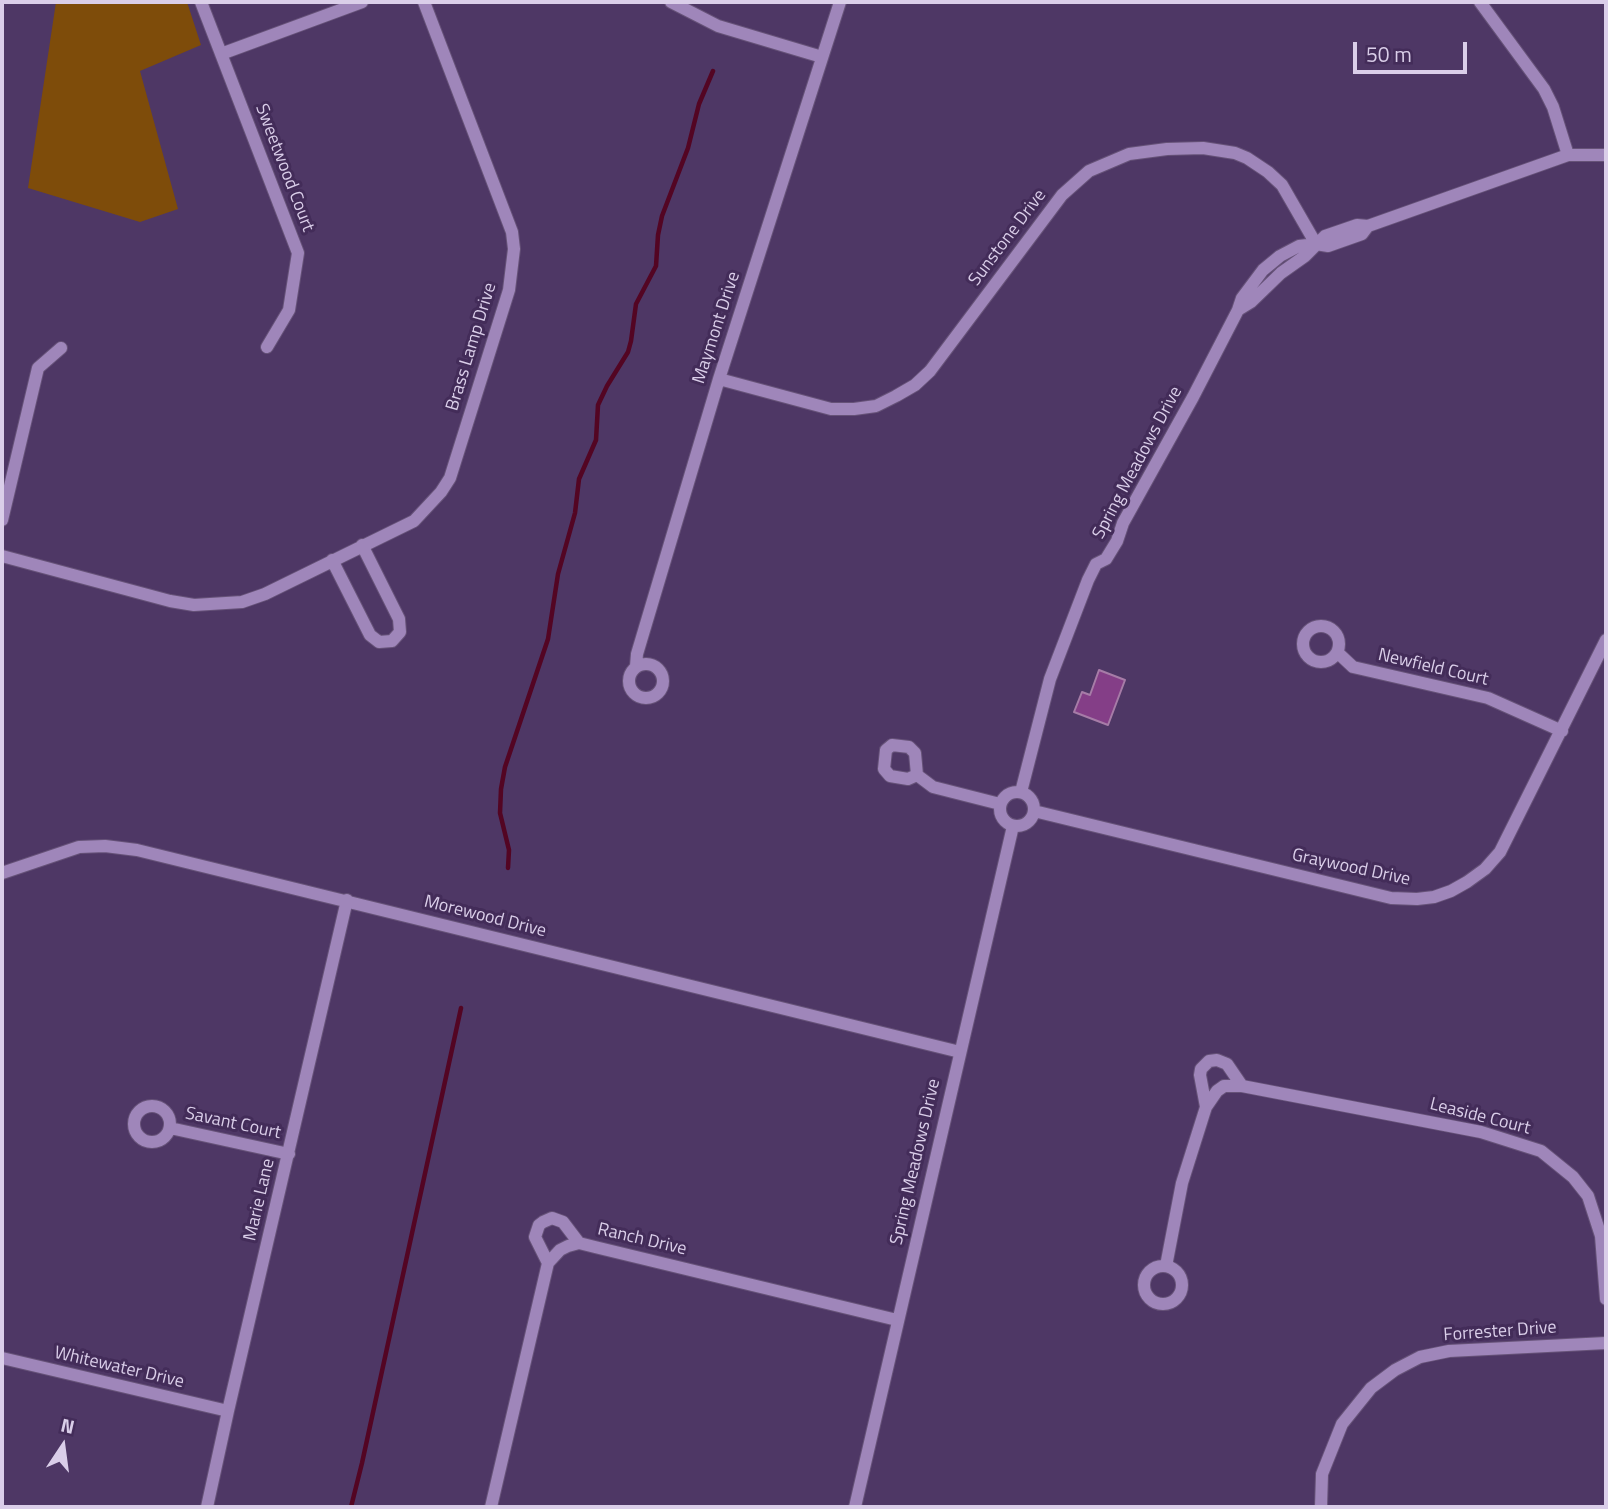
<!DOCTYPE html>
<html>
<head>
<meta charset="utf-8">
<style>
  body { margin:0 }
  #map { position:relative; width:1608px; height:1509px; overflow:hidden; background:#4e3765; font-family:"Titillium Web",sans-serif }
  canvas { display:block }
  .frame { position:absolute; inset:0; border:4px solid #dacee9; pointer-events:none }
  .north { position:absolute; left:28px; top:1411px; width:70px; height:70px; -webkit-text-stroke:5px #432c59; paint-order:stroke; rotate:13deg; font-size:19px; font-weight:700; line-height:28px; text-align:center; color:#dacee9 }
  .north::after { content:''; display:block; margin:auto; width:24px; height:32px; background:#dacee9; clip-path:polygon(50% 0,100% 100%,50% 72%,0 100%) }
  .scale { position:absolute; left:1353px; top:42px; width:114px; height:32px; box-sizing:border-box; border:4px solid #dacee9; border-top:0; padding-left:9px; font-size:21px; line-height:24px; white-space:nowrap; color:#dacee9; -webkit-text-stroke:5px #432c59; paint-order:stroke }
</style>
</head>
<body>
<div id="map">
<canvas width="1608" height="1509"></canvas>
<div class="frame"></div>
<div class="north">N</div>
<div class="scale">50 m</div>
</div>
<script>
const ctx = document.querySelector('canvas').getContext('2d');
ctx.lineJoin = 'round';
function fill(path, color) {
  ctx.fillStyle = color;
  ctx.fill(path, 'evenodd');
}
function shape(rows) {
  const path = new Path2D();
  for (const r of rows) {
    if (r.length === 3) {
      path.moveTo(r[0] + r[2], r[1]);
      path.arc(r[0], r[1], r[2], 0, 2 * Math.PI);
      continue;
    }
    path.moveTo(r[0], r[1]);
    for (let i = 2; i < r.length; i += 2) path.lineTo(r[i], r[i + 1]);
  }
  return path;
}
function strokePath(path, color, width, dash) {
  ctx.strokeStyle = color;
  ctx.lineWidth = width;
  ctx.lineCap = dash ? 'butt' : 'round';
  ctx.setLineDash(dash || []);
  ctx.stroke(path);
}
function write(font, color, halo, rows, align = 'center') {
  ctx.font = font + ' "Titillium Web",sans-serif';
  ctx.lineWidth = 6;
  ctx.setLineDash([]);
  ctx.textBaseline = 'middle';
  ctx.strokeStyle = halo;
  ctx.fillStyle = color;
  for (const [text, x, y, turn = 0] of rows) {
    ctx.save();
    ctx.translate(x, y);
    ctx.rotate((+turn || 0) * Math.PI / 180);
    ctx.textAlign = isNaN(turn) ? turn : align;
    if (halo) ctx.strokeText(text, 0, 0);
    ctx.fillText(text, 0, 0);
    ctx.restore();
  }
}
const green = shape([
  [56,2,187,2,201,45,140,71,178,209,140,222,28,188]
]);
const stream = shape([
  [508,868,509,850,500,813,501,789,505,767,548,639,558,574,575,513,579,479,596,440,598,405,607,386,628,352,631,341,636,304,656,266,658,235,662,216,688,148,699,104,713,71],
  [351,1507,362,1463,461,1008]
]);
const building = shape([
  [1099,670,1125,680,1108,725,1074,712,1082,692,1090,695,1099,670]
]);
const minor = shape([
  [201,2,298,253,289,310,267,347],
  [671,2,718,26,822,57],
  [1480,2,1544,89,1553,107,1568,155],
  [221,54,362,2],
  [1238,310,1251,302,1281,273,1305,256,1325,236,1357,225,1368,226,1568,155,1606,155],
  [719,379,831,409,854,409,876,406,896,396,915,385,930,371,1062,195,1089,171,1129,154,1167,149,1203,148,1235,153,1247,158,1268,172,1282,185,1316,244],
  [2,520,38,368,61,348],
  [2,556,170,601,194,605,242,602,265,594,414,521,441,492,450,478,509,290,514,249,512,232,424,2],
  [332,560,370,635,379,642,392,641,400,632,399,619,362,545],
  [1321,644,18],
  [1337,652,1353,667,1488,698,1562,731],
  [646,681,17],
  [636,666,637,654,719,379,840,2],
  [917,775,915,753,909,747,892,745,886,750,884,769,890,776,908,779,917,775,933,787,1000,804],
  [1017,809,17],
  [1021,792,1050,679,1088,580,1096,564,1106,559,1117,541,1123,523,1193,397,1238,310,1242,298,1263,270,1280,256,1299,246,1316,244,1328,246,1362,234,1368,226],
  [1034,811,1391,898,1417,899,1434,897,1451,891,1467,882,1485,869,1500,852,1606,640],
  [2,873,79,847,105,846,137,850,960,1052],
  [152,1124,18],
  [1206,1107,1200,1075,1201,1069,1209,1061,1217,1060,1227,1064,1242,1086],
  [170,1128,289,1154],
  [548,1263,535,1237,539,1225,543,1222,552,1218,563,1222,579,1243],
  [1163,1285,19],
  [1166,1266,1182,1183,1206,1107,1217,1091,1224,1086,1242,1086,1481,1132,1541,1151,1573,1177,1588,1196,1601,1236,1606,1299],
  [2,1358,228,1411],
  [207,1507,228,1411,347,900],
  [491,1507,548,1263,560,1250,568,1246,579,1243,595,1247,897,1320],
  [855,1507,1013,826],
  [1321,1507,1322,1474,1342,1424,1371,1388,1395,1370,1420,1357,1449,1351,1606,1343]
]);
const streetNames = [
  ["Sweetwood Court",284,168,69],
  ["Sunstone Drive",1008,238,-53],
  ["Maymont Drive",717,328,-72],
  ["Brass Lamp Drive",472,347,-73],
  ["Spring Meadows Drive",1138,463,-62],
  ["Newfield Court",1433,668,13],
  ["Graywood Drive",1351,868,12],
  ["Morewood Drive",485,917,14],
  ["Leaside Court",1480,1117,14],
  ["Savant Court",233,1124,12],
  ["Spring Meadows Drive",916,1162,-77],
  ["Marie Lane",260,1200,-77],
  ["Ranch Drive",642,1240,13],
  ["Forrester Drive",1500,1332,-4],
  ["Whitewater Drive",119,1368,13]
];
fill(green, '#7e4c0a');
strokePath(stream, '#530523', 4.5);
fill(building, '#843e87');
strokePath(building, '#a67ca7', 2);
strokePath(minor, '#665278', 14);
strokePath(minor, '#9f86ba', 12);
write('18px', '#dacee9', '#432c59', streetNames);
</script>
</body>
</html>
